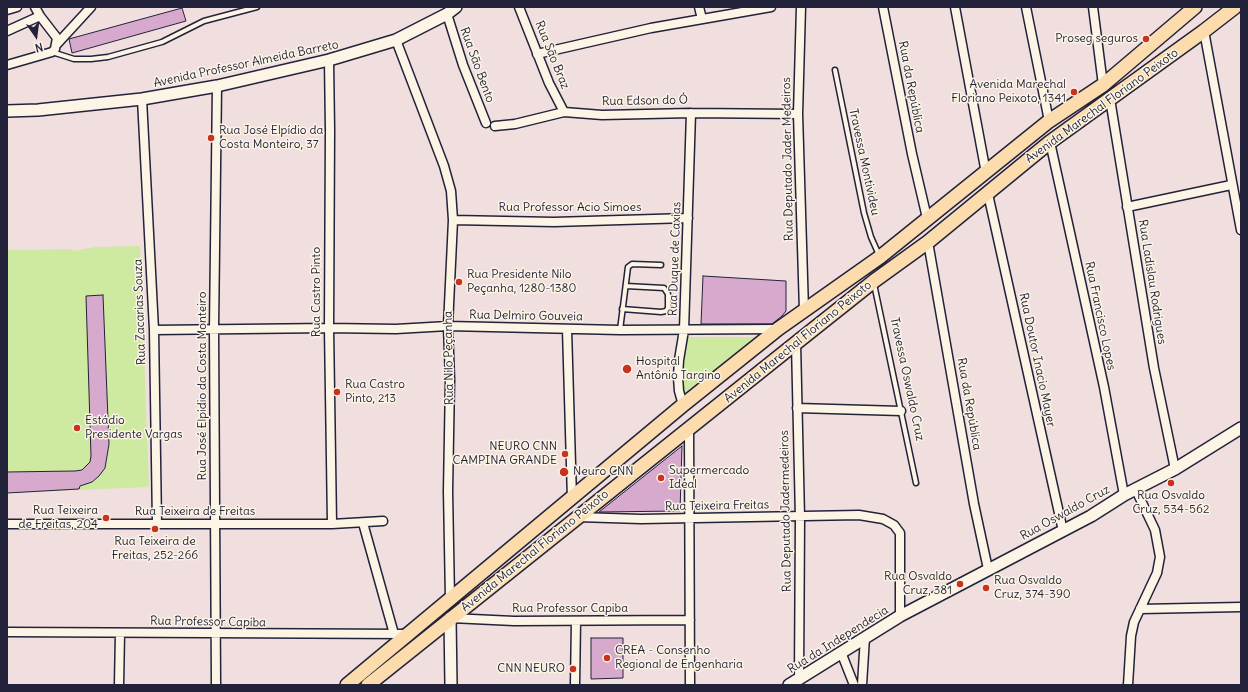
<!DOCTYPE html>
<html>
<head>
<meta charset="utf-8">
<style>
  body { margin:0 }
  #map { position:relative; width:1248px; height:692px; overflow:hidden; background:#f1dede; font-family:Delius,sans-serif }
  canvas { display:block }
  .frame { position:absolute; inset:0; border:8px solid #22223b; pointer-events:none }
  .north { position:absolute; left:16px; top:16px; width:40px; height:40px; -webkit-text-stroke:3px #fcf5e5; paint-order:stroke; rotate:166deg; font-size:11px; font-weight:700; line-height:16px; text-align:center; color:#22223b }
  .north::after { content:''; display:block; margin:auto; width:14px; height:18px; background:#22223b; clip-path:polygon(50% 0,100% 100%,50% 72%,0 100%) }
</style>
</head>
<body>
<div id="map">
<canvas width="1248" height="692"></canvas>
<div class="frame"></div>
<div class="north">N</div>
</div>
<script>
const ctx = document.querySelector('canvas').getContext('2d');
ctx.lineJoin = 'round';
function fill(path, color) {
  ctx.fillStyle = color;
  ctx.fill(path, 'evenodd');
}
function shape(rows) {
  const path = new Path2D();
  for (const r of rows) {
    path.moveTo(r[0], r[1]);
    for (let i = 2; i < r.length; i += 2) path.lineTo(r[i], r[i + 1]);
  }
  return path;
}
function strokePath(path, color, width, dash) {
  ctx.strokeStyle = color;
  ctx.lineWidth = width;
  ctx.lineCap = dash ? 'butt' : 'round';
  ctx.setLineDash(dash || []);
  ctx.stroke(path);
}
function write(font, color, halo, rows, align = 'center') {
  ctx.font = font + ' Delius,sans-serif';
  ctx.lineWidth = 3;
  ctx.setLineDash([]);
  ctx.textBaseline = 'middle';
  ctx.strokeStyle = halo;
  ctx.fillStyle = color;
  for (const [text, x, y, turn = 0] of rows) {
    ctx.save();
    ctx.translate(x, y);
    ctx.rotate((+turn || 0) * Math.PI / 180);
    ctx.textAlign = isNaN(turn) ? turn : align;
    if (halo) ctx.strokeText(text, 0, 0);
    ctx.fillText(text, 0, 0);
    ctx.restore();
  }
}
const green = shape([
  [140,246,149,487,7,493,7,250,71,249,73,251,96,247],
  [680,337,757,337,683,394]
]);
const building = shape([
  [182,8,186,21,72,53,69,39,182,8],
  [703,276,786,281,786,311,782,316,772,324,701,324,703,276],
  [103,295,109,444,105,468,99,476,92,482,80,486,79,489,7,493,7,472,75,471,82,470,90,462,91,456,86,296,103,295],
  [682,446,680,511,599,512,682,446],
  [591,638,623,638,623,678,591,679,591,638]
]);
const lane = shape([
  [52,52,74,59,91,59,108,57,162,42,204,21,257,7],
  [835,70,864,213,871,237,879,255],
  [874,284,916,483],
  [622,309,661,312,666,311,668,308,668,294,664,288,626,286],
  [620,330,628,267,632,264,661,265]
]);
const street = shape([
  [519,7,549,83,564,112],
  [699,7,702,19],
  [801,7,798,114,804,311],
  [883,7,912,154,927,218],
  [955,7,986,173],
  [1026,7,1049,121],
  [1093,7,1103,85],
  [7,10,17,7],
  [447,14,463,65,486,123],
  [7,31,40,16,35,7],
  [1204,31,1241,230],
  [396,40,444,166,451,191,453,220,448,326,450,380,448,491,450,599],
  [57,44,91,7],
  [537,54,651,28,771,7],
  [329,60,330,130,329,328,332,524],
  [7,65,52,52,55,49,57,38,40,16],
  [142,99,154,330,157,524],
  [1110,99,1154,368,1175,469],
  [495,126,515,124,564,112,602,115,691,113,798,114],
  [1050,142,1104,387,1124,495],
  [988,194,1063,531],
  [1127,207,1231,185],
  [453,220,554,222,688,218],
  [928,242,974,504,988,569],
  [567,329,572,499],
  [154,330,329,328,396,329,448,326,620,330,777,329],
  [796,343,800,518,799,679],
  [683,405,679,391,678,377,679,360,684,330,691,113],
  [797,408,901,411],
  [689,429,690,685],
  [578,517,641,519,859,515,883,519,894,525,900,533,900,616],
  [363,523,394,634],
  [7,524,332,524,383,521],
  [1140,609,1241,607],
  [451,618,514,621,690,620],
  [7,632,409,634],
  [841,652,854,685],
  [119,685,120,633],
  [216,685,214,329,217,86],
  [575,685,576,621],
  [862,685,865,637],
  [1128,685,1131,636,1134,622,1157,573,1160,557,1155,530,1136,490]
]);
const secondary = shape([
  [7,111,38,110,142,99,217,86,329,60,396,40,447,14,456,7],
  [450,618,451,685],
  [789,685,900,616,1091,516,1124,495,1175,469,1241,428]
]);
const primary = shape([
  [347,685,683,405,778,329,880,257,1049,121,1103,85,1195,7],
  [368,685,796,343,874,281,928,242,1050,142,1204,31,1235,7]
]);
const markers = [
  [1146,39,4,"#c8321e"],
  [1074,92,4,"#c8321e"],
  [211,138,4,"#c8321e"],
  [459,282,4,"#c8321e"],
  [627,369,5,"#c8321e"],
  [337,392,4,"#c8321e"],
  [77,428,4,"#c8321e"],
  [565,454,4,"#c8321e"],
  [564,472,5,"#c8321e"],
  [661,478,4,"#c8321e"],
  [1171,483,4,"#c8321e"],
  [106,518,4,"#c8321e"],
  [155,529,4,"#c8321e"],
  [960,584,4,"#c8321e"],
  [986,588,4,"#c8321e"],
  [607,658,4,"#c8321e"],
  [573,669,4,"#c8321e"]
];
const poiNames = [
  ["Proseg seguros",1138,39,"right"],
  ["Avenida Marechal",1066,85,"right"],
  ["Floriano Peixoto, 1341",1066,99,"right"],
  ["Rua José Elpídio da",219,131],
  ["Costa Monteiro, 37",219,145],
  ["Rua Presidente Nilo",467,275],
  ["Peçanha, 1280-1380",467,289],
  ["Hospital",636,362],
  ["Antônio Targino",636,376],
  ["Rua Castro",345,385],
  ["Pinto, 213",345,399],
  ["Estádio",85,421],
  ["Presidente Vargas",85,435],
  ["NEURO CNN",557,447,"right"],
  ["CAMPINA GRANDE",557,461,"right"],
  ["Supermercado",669,471],
  ["Ideal",669,485],
  ["Neuro CNN",573,472],
  ["Rua Osvaldo",1171,496,"center"],
  ["Cruz, 534-562",1171,510,"center"],
  ["Rua Teixeira",98,511,"right"],
  ["de Freitas, 204",98,525,"right"],
  ["Rua Teixeira de",155,542,"center"],
  ["Freitas, 252-266",155,556,"center"],
  ["Rua Osvaldo",952,577,"right"],
  ["Cruz, 381",952,591,"right"],
  ["Rua Osvaldo",994,581],
  ["Cruz, 374-390",994,595],
  ["CREA - Consenho",615,651],
  ["Regional de Engenharia",615,665],
  ["CNN NEURO",565,669,"right"]
];
const streetNames = [
  ["Rua São Braz",552,55,68],
  ["Avenida Professor Almeida Barreto",246,64,-12],
  ["Rua São Bento",477,65,70],
  ["Rua da República",911,87,79],
  ["Rua Edson do Ó",645,101,-1],
  ["Avenida Marechal Floriano Peixoto",1102,106,-36],
  ["Rua Deputado Jader Medeiros",788,159,-91],
  ["Travessa Montivideu",864,162,78],
  ["Rua Professor Acio Simoes",570,208],
  ["Rua Duque de Caxias",675,259,-88],
  ["Rua Ladislau Rodrigues",1152,282,81],
  ["Rua Castro Pinto",317,292,-90],
  ["Rua Zacarias Souza",140,312,-92],
  ["Rua Delmiro Gouveia",526,316,1],
  ["Rua Francisco Lopes",1100,316,78],
  ["Avenida Marechal Floriano Peixoto",798,342,-39],
  ["Rua Nilo Peçanha",449,358,-91],
  ["Rua Doutor Inacio Mayer",1037,360,78],
  ["Travessa Oswaldo Cruz",907,379,78],
  ["Rua José Elpídio da Costa Monteiro",203,386,-90],
  ["Rua da República",969,404,80],
  ["Rua Teixeira Freitas",717,506,-1],
  ["Rua Deputado Jadermedeiros",786,511,-91],
  ["Rua Teixeira de Freitas",195,512],
  ["Rua Oswaldo Cruz",1065,513,-29],
  ["Avenida Marechal Floriano Peixoto",535,551,-39],
  ["Rua Professor Capiba",570,609],
  ["Rua Professor Capiba",208,622,1],
  ["Rua da Independecia",838,640,-32]
];
fill(green, '#cee9a0');
fill(building, '#d7aacd');
strokePath(building, '#22223b', 1);
strokePath(lane, '#22223b', 7);
strokePath(street, '#22223b', 11);
strokePath(secondary, '#22223b', 14);
strokePath(primary, '#22223b', 16);
strokePath(lane, '#fcf5e5', 4);
strokePath(street, '#fcf5e5', 8);
strokePath(secondary, '#fcf5e5', 11);
strokePath(primary, '#fcdcac', 13);
for (const [x, y, r, color] of markers) {
  const dot = new Path2D();
  dot.arc(x, y, r, 0, 2 * Math.PI);
  ctx.fillStyle = color;
  ctx.fill(dot);
  strokePath(dot, '#fcf5e5', 1.5);
}
write('12px', '#22223b', '#fcf5e5', poiNames, 'left');
write('12px', '#22223b', '#fcf5e5', streetNames);
</script>
</body>
</html>
